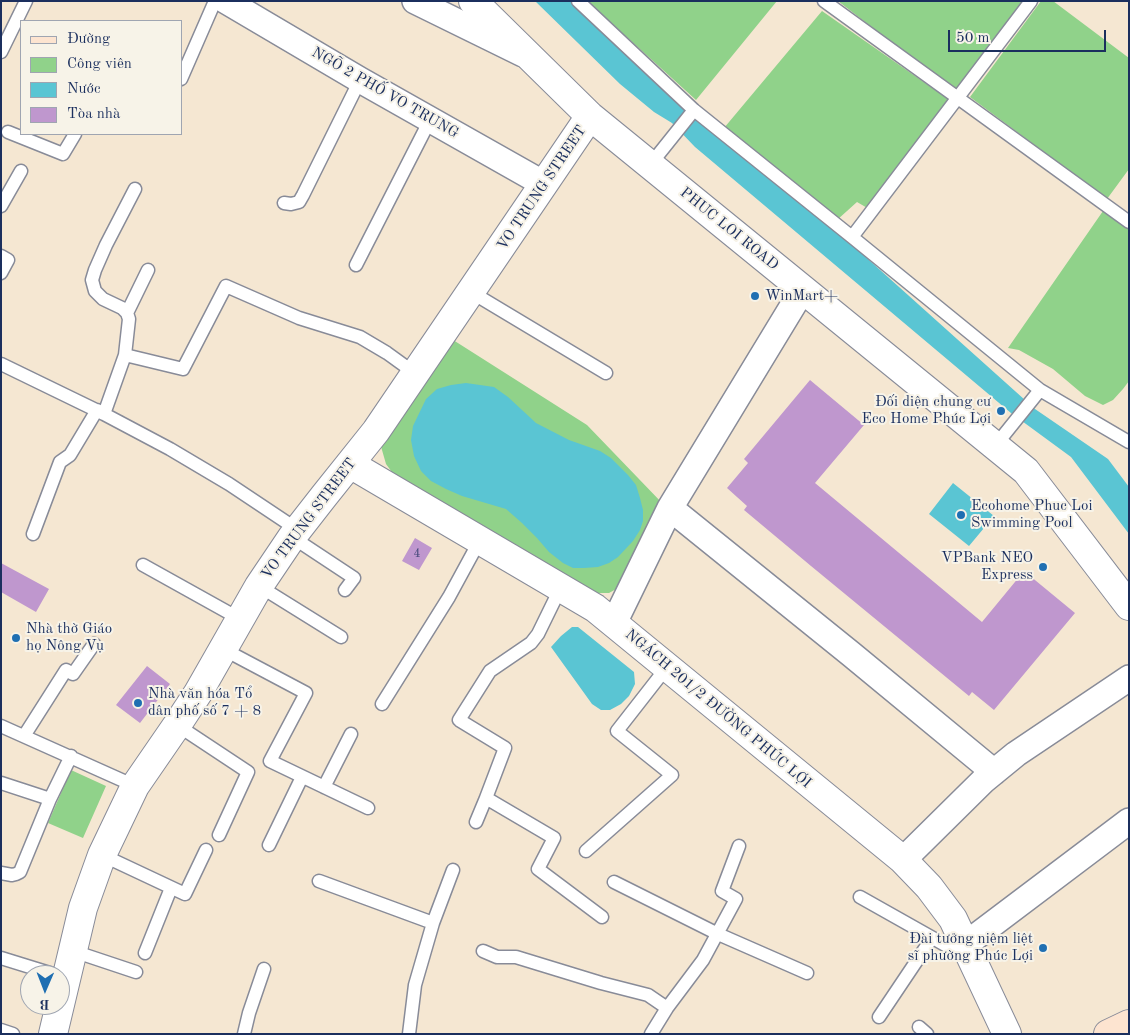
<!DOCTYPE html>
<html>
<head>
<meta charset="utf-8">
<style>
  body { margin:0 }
  #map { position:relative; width:1130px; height:1035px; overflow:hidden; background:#f5e7d2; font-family:"Old Standard TT",serif }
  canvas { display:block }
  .frame { position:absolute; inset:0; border:2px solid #1b2f5e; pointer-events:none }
  .legend { position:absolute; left:20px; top:20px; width:162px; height:115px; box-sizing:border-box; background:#f7f3e8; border:1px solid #9fa5b1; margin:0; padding:6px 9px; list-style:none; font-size:15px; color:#1b2f5e }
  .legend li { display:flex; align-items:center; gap:10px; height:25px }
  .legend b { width:25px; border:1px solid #9fa5b1 }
  .north { position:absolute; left:20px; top:965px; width:50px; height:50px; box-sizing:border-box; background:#f7f3e8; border:1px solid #9fa5b1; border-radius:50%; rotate:181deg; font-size:14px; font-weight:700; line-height:20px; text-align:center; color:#1b2f5e }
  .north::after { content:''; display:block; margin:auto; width:18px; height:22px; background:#1f6fb2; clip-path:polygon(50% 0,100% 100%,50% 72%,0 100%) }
  .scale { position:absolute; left:948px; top:30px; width:158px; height:22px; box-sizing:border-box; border:2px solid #1b2f5e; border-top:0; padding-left:6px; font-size:15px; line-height:18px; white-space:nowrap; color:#1b2f5e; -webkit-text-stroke:4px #f7f3e8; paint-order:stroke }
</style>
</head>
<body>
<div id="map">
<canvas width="1130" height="1035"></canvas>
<div class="frame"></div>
<ul class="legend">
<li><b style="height:6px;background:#fde4d0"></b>Đường</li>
<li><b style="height:14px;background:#90d28a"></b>Công viên</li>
<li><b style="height:14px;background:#5ac5d3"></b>Nước</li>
<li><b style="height:14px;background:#bf97ce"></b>Tòa nhà</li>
</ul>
<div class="north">B</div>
<div class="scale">50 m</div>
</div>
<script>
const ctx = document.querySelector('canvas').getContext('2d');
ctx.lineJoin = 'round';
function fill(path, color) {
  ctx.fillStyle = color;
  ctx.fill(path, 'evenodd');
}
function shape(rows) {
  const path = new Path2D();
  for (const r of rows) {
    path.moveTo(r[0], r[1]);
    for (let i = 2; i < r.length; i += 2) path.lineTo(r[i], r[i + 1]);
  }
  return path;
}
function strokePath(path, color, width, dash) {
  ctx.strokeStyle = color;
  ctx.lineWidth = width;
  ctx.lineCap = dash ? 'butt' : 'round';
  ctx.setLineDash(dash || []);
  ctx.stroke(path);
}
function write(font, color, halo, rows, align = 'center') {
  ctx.font = font + ' "Old Standard TT",serif';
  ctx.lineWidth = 4;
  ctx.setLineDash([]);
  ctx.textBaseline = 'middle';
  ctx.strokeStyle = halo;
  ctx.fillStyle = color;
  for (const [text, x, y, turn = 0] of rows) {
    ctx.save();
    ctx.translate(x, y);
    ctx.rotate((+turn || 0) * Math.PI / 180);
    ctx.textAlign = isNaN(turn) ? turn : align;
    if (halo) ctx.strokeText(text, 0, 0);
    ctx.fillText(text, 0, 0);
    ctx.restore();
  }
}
const green = shape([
  [587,1,777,1,696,100],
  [838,1,1025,1,957,93],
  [1041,1,1053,1,1129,58,1129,169,1107,199,970,97],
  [822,11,948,99,869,209,857,202,837,220,724,128],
  [1103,211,1129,229,1129,381,1123,389,1113,400,1103,405,1085,396,1053,369,1019,350,1008,348],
  [450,338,587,425,664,505,618,588,609,593,598,593,397,479,386,464,380,443],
  [71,770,106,786,83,838,48,823]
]);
const water = shape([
  [535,1,574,1,840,234,1035,409,1108,459,1129,487,1129,534,1071,457,1011,413,695,147,672,123,654,112,620,84],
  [466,383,494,387,508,397,536,423,569,440,600,451,611,458,628,475,636,485,640,498,643,510,643,521,640,530,633,541,618,557,609,563,598,567,584,568,573,568,563,563,549,552,537,538,522,523,506,509,462,496,446,489,431,481,421,471,414,456,411,440,413,426,426,399,437,389,451,385],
  [953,483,994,516,969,546,929,514],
  [572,627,578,627,634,672,635,684,629,696,621,704,610,710,601,710,592,704,551,647,561,636]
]);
const building = shape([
  [810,380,864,425,815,483,982,622,1024,571,1075,613,994,710,972,692,969,696,811,566,744,510,747,506,727,488,748,463,744,459],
  [415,538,432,548,419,570,402,561],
  [1,563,49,589,36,612,1,592],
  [147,666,170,684,140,723,116,705]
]);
const service = shape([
  [578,1,694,110,852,237,1040,390,1129,442],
  [824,1,1129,222],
  [1,52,26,1],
  [181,79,215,1],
  [8,132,63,154,75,134],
  [650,165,694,110],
  [284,203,291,204,299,202,303,195,360,80],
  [1,206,21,171],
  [852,237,1031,1],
  [1,256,8,260,1,273],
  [356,265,430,120],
  [471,292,606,373],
  [127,313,148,270],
  [125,355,183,369,226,286,299,318,360,337,387,353,416,374],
  [1,364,104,414,170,449,229,484,298,530],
  [104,414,125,355,129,319,127,313,122,308,103,299,95,291,92,280,95,270,106,245,135,189],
  [995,446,1040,390],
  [33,534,60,462,70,455,97,410],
  [292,537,354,578,345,590],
  [143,565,240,619],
  [259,586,341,637],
  [561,587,538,634,531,643,490,671,459,720,505,748,486,798,554,838,538,869,602,917],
  [223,649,306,693,270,761,368,808],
  [382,704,449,597,480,540],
  [177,725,248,772,219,835],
  [1,726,135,786],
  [24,736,66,670,73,674,94,644],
  [1,783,50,799],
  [324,787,351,734],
  [476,822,486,798],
  [269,845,302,777],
  [586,851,672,775,617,731,667,667],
  [102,855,185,894,206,850],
  [1,873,12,875,16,874,20,872,50,799,71,756],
  [319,881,433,923],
  [614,882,718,934,807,973],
  [860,897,947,946,966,944],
  [73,951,136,972],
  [483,951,497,957,516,957,601,983,648,995,667,1008],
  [145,953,171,888],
  [1,958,56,975],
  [879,1017,932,938],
  [919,1027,927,1034],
  [1,1030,13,1034],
  [244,1034,249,1013,264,969],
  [409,1034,415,985,433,923,453,870],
  [651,1034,667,1008,703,960,736,899,722,891,739,846]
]);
const minor = shape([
  [226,1,360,80,544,184],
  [415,1,523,54],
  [670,508,803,289],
  [614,623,670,508,851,654,994,772],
  [903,860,983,781,1016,754,1129,678],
  [966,944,1129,821]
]);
const tertiary = shape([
  [473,1,590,116,1026,471,1129,606],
  [350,464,595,608,903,860,929,887,953,919,1007,1034],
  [53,1034,83,908,102,855,135,786,177,725,198,693,259,586,292,537,324,496,376,431,590,116]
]);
const secondary = shape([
  [1108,1034,1129,1024]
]);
const markers = [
  [755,296,5,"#1f6fb2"],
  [1001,411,5,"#1f6fb2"],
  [961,515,5,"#1f6fb2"],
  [1043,567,5,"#1f6fb2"],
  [16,638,5,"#1f6fb2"],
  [138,703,5,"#1f6fb2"],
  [1043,948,5,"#1f6fb2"]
];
const numberNames = [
  ["4",417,554]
];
const streetNames = [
  ["NGÕ 2 PHỐ VO TRUNG",385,93,30],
  ["VO TRUNG STREET",542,188,-56],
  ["PHUC LOI ROAD",729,229,39],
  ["VO TRUNG STREET",309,519,-53],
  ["NGÁCH 201/2 ĐƯỜNG PHÚC LỢI",718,709,40]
];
const poiNames = [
  ["WinMart+",765,296],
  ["Đối diện chung cư",991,402,"right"],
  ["Eco Home Phúc Lợi",991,419,"right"],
  ["Ecohome Phuc Loi",971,506],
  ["Swimming Pool",971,523],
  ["VPBank NEO",1033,558,"right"],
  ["Express",1033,575,"right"],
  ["Nhà thờ Giáo",26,629],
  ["họ Nông Vụ",26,646],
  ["Nhà văn hóa Tổ",148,694],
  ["dân phố số 7 + 8",148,711],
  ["Đài tưởng niệm liệt",1033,939,"right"],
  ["sĩ phường Phúc Lợi",1033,956,"right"]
];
fill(green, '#90d28a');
fill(water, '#5ac5d3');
fill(building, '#bf97ce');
strokePath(service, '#888b98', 15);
strokePath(minor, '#888b98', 28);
strokePath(tertiary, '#888b98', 30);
strokePath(secondary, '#888b98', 30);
strokePath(service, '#fff', 12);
strokePath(minor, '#fff', 25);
strokePath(tertiary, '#fff', 28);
strokePath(secondary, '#fde4d0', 28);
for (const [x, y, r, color] of markers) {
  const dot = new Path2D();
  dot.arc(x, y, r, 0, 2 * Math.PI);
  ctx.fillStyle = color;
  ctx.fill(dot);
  strokePath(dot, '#f7f3e8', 2);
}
write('12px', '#44497a', null, numberNames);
write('15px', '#1b2f5e', '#f7f3e8', streetNames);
write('15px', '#1b2f5e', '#f7f3e8', poiNames, 'left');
</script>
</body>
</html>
